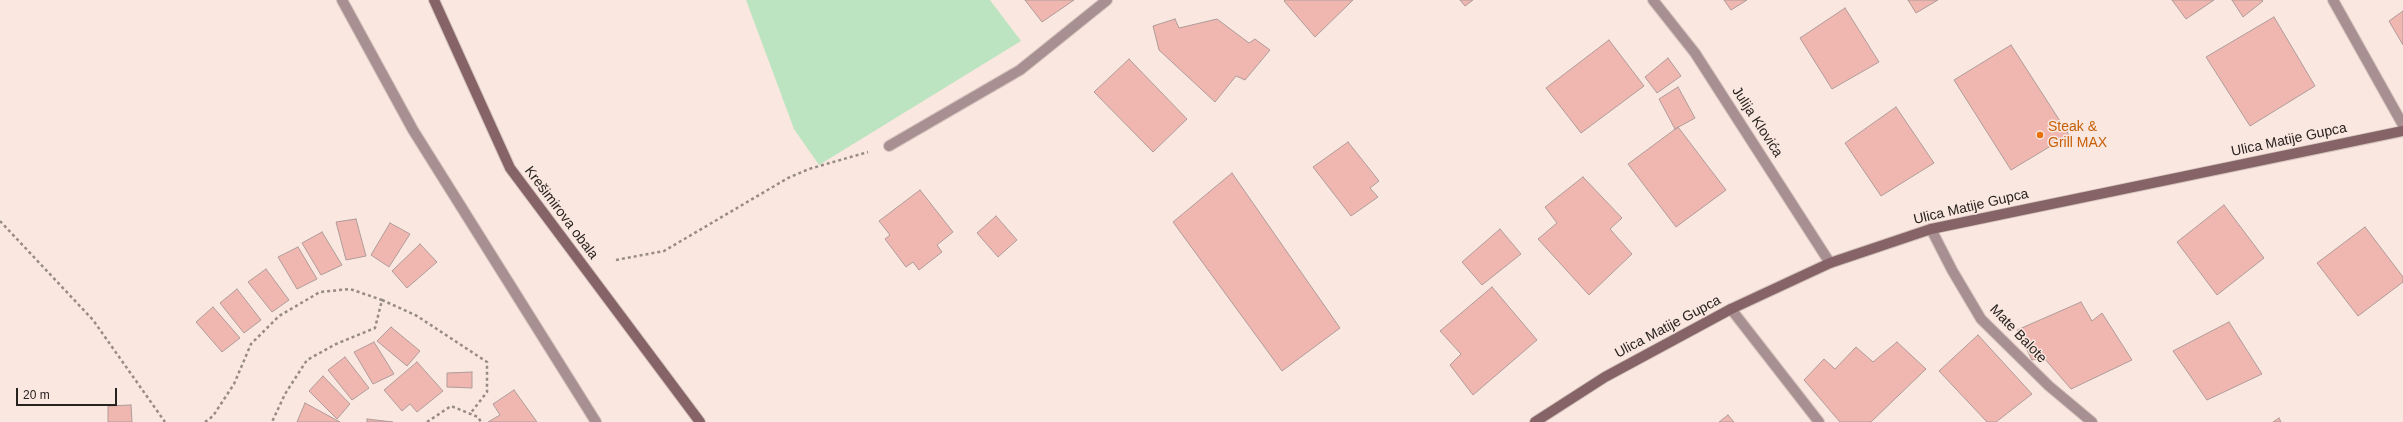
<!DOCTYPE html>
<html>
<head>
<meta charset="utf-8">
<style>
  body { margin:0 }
  #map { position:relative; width:2403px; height:422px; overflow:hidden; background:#fae7e0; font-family:Arial,sans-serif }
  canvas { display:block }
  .scale { position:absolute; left:16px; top:388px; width:101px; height:18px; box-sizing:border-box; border:2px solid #28221f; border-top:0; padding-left:5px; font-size:12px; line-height:14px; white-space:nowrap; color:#28221f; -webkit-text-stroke:3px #fae7e0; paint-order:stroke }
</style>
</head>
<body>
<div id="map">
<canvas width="2403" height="422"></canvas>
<div class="scale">20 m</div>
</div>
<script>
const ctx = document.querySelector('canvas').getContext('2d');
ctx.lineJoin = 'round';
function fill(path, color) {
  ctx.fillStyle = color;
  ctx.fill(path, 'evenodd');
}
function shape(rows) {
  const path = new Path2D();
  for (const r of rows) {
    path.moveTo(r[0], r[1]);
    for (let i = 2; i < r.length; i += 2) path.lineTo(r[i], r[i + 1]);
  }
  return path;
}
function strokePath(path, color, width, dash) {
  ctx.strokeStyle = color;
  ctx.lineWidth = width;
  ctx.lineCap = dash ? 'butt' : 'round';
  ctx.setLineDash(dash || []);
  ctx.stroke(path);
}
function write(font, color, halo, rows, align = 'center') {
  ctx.font = font + ' Arial,sans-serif';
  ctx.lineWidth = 3;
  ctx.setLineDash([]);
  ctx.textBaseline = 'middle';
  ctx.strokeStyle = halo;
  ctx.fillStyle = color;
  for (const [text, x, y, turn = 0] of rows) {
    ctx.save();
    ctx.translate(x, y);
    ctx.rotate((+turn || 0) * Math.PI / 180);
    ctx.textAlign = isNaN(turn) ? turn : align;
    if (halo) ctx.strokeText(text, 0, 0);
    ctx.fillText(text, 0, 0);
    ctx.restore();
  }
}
const green = shape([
  [746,0,990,0,1021,41,819,165,794,129]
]);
const building = shape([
  [1025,0,1074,0,1042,22,1025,0],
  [1285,0,1353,0,1315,37,1284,1,1285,0],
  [1460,0,1473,0,1465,6,1460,0],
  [1724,0,1747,0,1731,10,1724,0],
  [1908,0,1938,0,1916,13,1908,0],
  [2172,0,2214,0,2186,19,2172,0],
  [2232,0,2262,0,2263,1,2243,17,2232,0],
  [1845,8,1879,62,1832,89,1800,38,1845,8],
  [2403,11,2403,45,2389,21,2403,11],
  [2274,17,2315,86,2250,126,2206,57,2274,17],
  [1175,19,1179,28,1217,19,1249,43,1255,39,1270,50,1245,80,1236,76,1215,102,1159,50,1153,26,1175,19],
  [1609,40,1644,86,1581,133,1546,88,1609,40],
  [2011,45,2069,135,2011,170,1954,80,2011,45],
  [1668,58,1681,76,1657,93,1645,77,1668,58],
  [1129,59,1187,119,1153,152,1094,92,1129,59],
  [1678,87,1695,118,1675,129,1659,99,1678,87],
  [1896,107,1934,163,1881,196,1845,143,1896,107],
  [1678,127,1726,190,1676,227,1628,164,1678,127],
  [1348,142,1379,181,1370,188,1378,197,1351,216,1313,167,1348,142],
  [1232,173,1340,328,1282,371,1173,222,1232,173],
  [1583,177,1622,218,1610,229,1632,254,1589,295,1538,239,1557,223,1545,207,1583,177],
  [920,190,953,232,937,245,942,252,919,270,913,262,906,267,885,239,890,235,879,221,920,190],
  [2224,205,2264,258,2217,295,2177,242,2224,205],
  [996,216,1017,240,998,257,977,233,996,216],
  [356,219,366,256,346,260,336,222,356,219],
  [390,223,410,234,389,267,371,255,390,223],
  [2365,227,2403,277,2403,282,2358,316,2317,263,2365,227],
  [1500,229,1521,254,1482,285,1462,262,1500,229],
  [322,232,342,265,321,275,302,243,322,232],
  [420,244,437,262,407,288,392,271,420,244],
  [298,247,317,279,297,289,278,257,298,247],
  [266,269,289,300,272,312,248,282,266,269],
  [1492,287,1537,340,1473,395,1450,365,1461,354,1440,331,1492,287],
  [237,289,261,320,244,333,220,303,237,289],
  [2081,302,2092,321,2102,313,2132,360,2071,389,2044,358,2032,360,2017,330,2081,302],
  [213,307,240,338,222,352,196,322,213,307],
  [2229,322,2262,374,2207,400,2173,351,2229,322],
  [391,327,420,351,407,366,377,341,391,327],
  [1978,335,2032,394,1996,422,1987,422,1939,371,1978,335],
  [374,342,394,374,373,384,354,352,374,342],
  [1897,342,1926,369,1871,422,1840,422,1804,380,1824,359,1835,369,1856,347,1873,362,1897,342],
  [345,357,369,388,352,400,328,370,345,357],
  [417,362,443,391,417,412,410,404,402,411,384,390,417,362],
  [472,372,472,388,447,387,447,373,472,372],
  [323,376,350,404,337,419,309,391,323,376],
  [514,390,537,422,488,422,500,415,493,404,514,390],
  [305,403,340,422,297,422,305,403],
  [131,405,132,422,108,422,108,406,131,405],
  [1728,415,1734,422,1719,422,1728,415],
  [2279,418,2281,422,2273,422,2279,418],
  [367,419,393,422,367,422,367,419]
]);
const path = shape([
  [0,221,93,320,165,422],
  [616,260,664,251,788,178,809,169,868,152],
  [382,300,417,316,487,362,487,392,470,414],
  [205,422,213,416,234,384,251,344,279,316,320,292,350,289,382,300,375,328,336,344,307,360,285,394,272,422],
  [427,422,451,406,478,417,481,422]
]);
const lane = shape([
  [342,0,413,130,596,422]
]);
const street = shape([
  [1653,0,1695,53,1830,263],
  [2333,0,2403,125],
  [889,146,1020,70,1107,0],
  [1931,229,1952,270,1981,319,2049,386,2092,422],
  [1731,309,1819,422]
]);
const secondary = shape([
  [434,0,510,168,700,422],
  [1535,422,1605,377,1731,309,1830,263,1931,229,2403,131]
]);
const markers = [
  [2040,135,4,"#e8710a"]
];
const streetNames = [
  ["Julija Klovića",1757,122,57],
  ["Ulica Matije Gupca",2289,140,-12],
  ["Ulica Matije Gupca",1971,207,-13],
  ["Krešimirova obala",561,213,53],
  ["Ulica Matije Gupca",1668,327,-28],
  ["Mate Balote",2018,334,46]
];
const foodNames = [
  ["Steak &",2048,127],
  ["Grill MAX",2048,143]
];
fill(green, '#bde4c0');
fill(building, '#f0b6b0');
strokePath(building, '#af9c9a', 1);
strokePath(lane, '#d4c4bd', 12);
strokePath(street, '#d4c4bd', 12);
strokePath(secondary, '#d4c4bd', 12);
strokePath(path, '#978b85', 2.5, [3, 3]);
strokePath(lane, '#a88f92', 10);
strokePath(street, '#a88f92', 10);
strokePath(secondary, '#866367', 10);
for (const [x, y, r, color] of markers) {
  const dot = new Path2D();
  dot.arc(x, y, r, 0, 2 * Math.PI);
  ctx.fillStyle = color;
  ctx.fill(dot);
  strokePath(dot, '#fae7e0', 1.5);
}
write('14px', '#28221f', '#fae7e0', streetNames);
write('14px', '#c56008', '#fae7e0', foodNames, 'left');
</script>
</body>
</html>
